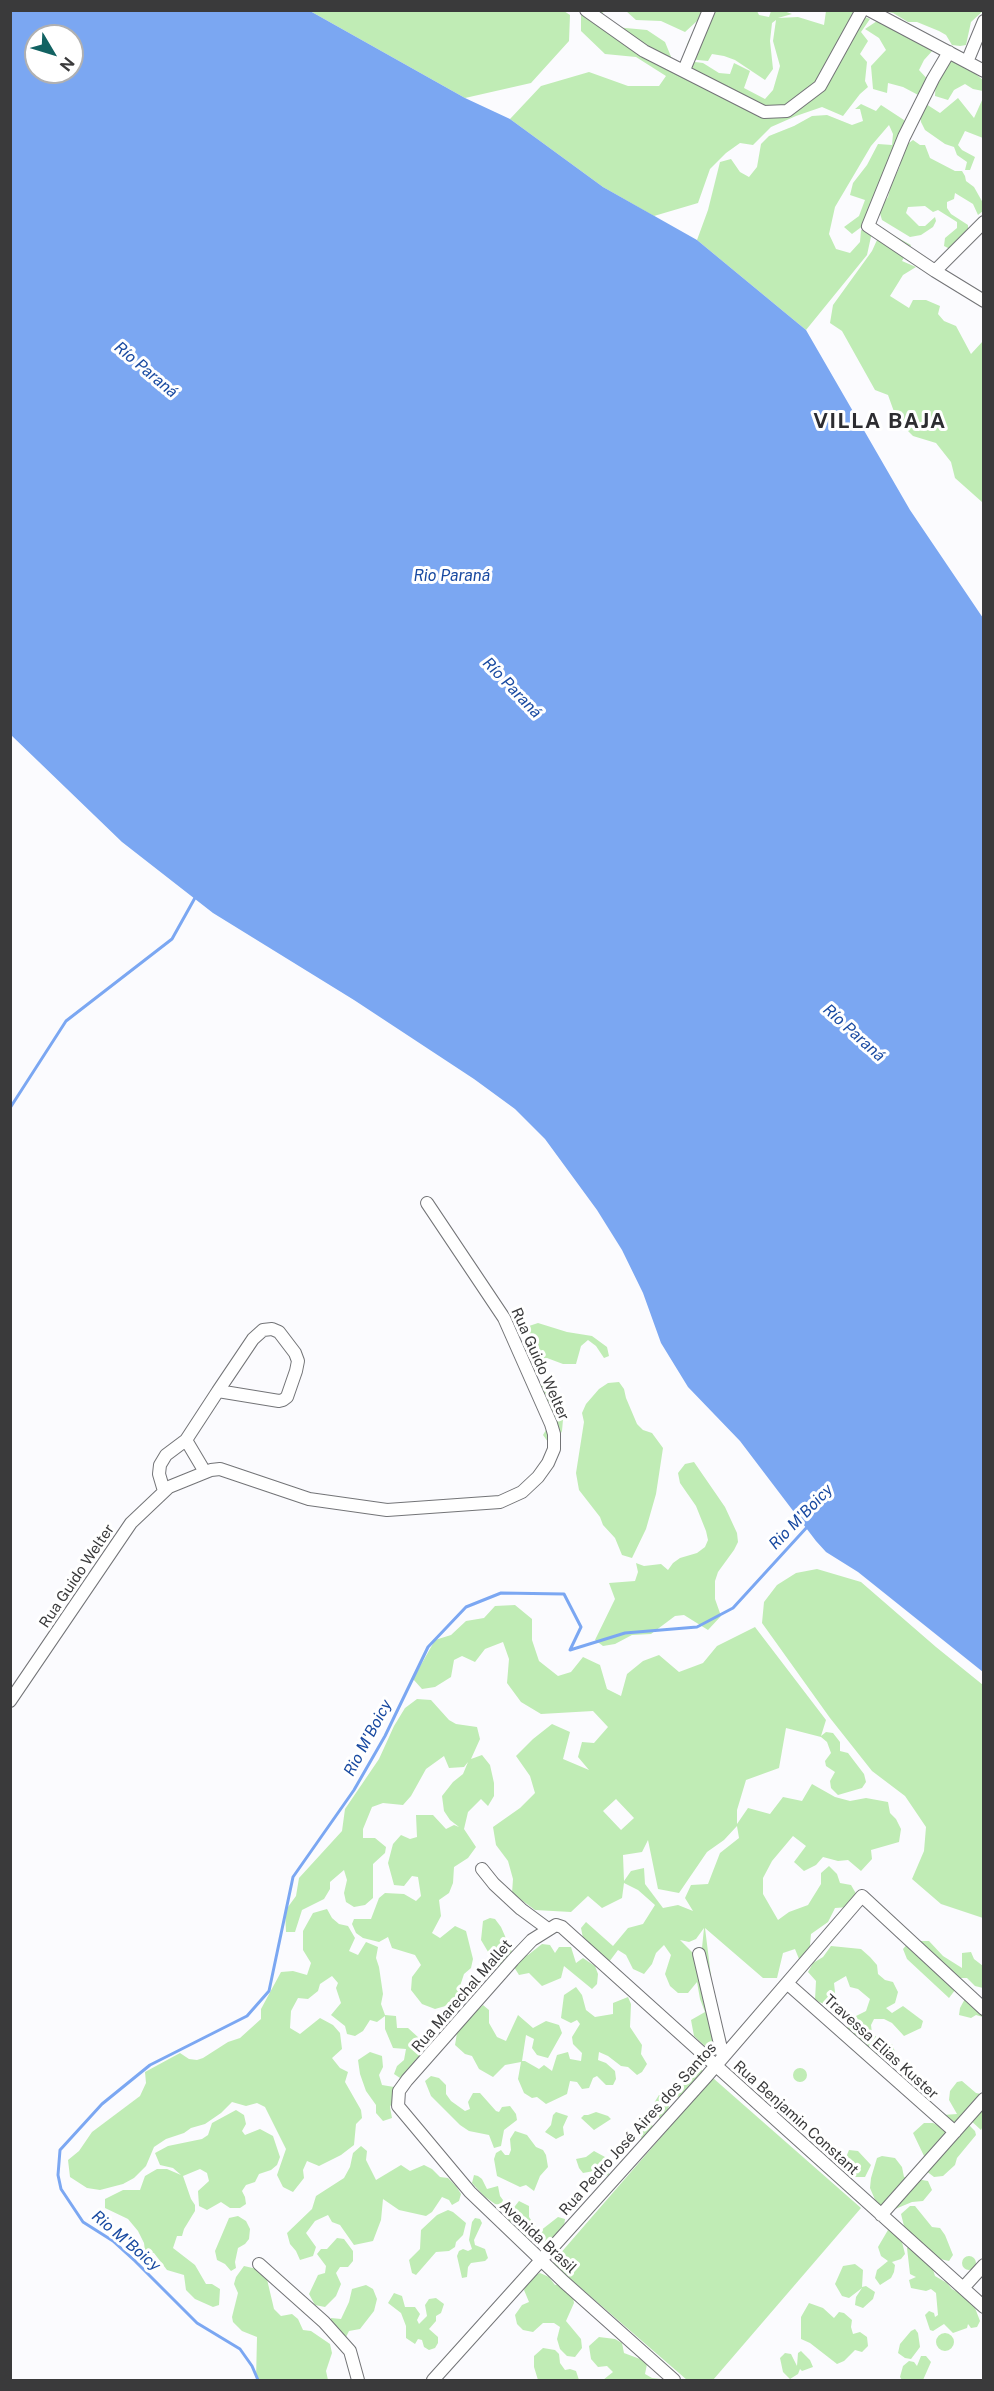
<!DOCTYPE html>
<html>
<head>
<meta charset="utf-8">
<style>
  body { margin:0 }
  #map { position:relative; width:994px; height:2391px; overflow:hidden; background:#fbfbfe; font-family:"Public Sans",sans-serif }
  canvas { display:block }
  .frame { position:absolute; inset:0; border:12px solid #3a3a3b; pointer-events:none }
  .north { position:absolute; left:24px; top:24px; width:60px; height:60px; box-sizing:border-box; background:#fff; border:2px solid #b0b0b1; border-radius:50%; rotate:128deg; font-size:16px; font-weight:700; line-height:24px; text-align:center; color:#3a3a3b }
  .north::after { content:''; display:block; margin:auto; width:21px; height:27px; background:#126262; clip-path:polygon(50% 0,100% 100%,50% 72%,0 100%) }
</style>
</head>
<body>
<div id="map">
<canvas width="994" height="2391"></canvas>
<div class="frame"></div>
<div class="north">N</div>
</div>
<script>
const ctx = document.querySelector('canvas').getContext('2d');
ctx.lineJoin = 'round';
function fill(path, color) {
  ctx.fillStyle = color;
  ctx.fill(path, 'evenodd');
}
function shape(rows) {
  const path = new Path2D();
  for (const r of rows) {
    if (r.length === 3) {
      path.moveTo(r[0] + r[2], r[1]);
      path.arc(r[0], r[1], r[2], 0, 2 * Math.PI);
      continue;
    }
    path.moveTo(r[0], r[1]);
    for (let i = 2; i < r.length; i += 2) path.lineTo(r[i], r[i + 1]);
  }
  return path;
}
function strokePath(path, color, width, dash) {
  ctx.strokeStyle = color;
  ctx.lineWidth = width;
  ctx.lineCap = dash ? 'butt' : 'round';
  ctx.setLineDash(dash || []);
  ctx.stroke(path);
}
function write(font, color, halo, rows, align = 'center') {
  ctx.font = font + ' "Public Sans",sans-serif';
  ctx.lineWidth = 6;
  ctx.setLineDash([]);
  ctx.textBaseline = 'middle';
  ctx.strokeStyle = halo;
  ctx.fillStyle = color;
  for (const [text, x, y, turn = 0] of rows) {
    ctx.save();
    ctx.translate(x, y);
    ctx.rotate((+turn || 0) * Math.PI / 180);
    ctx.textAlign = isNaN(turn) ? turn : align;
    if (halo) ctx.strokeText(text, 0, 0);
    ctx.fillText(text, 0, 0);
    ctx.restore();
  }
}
const green = shape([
  [310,11,564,11,570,15,569,41,531,83,465,98],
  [581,11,604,11,601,15,615,27,647,30,665,42,674,64,687,61,703,63,719,73,730,74,734,63,750,71,744,88,765,99,773,90,780,66,773,41,776,20,772,23,770,41,773,69,765,80,735,60,724,56,712,54,708,61,688,59,684,56,688,42,698,25,711,11,757,11,759,15,769,17,771,11,784,11,792,14,778,18,798,17,824,25,826,11,850,11,870,19,861,32,868,41,860,54,867,62,865,81,868,87,860,94,843,116,822,107,796,116,771,127,753,145,740,143,726,153,710,169,698,203,654,216,603,187,510,119,541,86,589,72,628,86,659,86,666,76,636,57,605,54,581,31],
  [626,11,708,11,685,32,661,21,636,20],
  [884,11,983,11,971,22,966,45,960,46,952,45,946,35,939,31,917,22,908,22,893,13],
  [877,21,934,49,924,60,919,70,931,83,922,97,903,87,888,83,887,93,873,89,871,66,886,50,879,38,865,29],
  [951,60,961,62,983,80,983,91,973,89,965,84,954,90,948,100,935,96,936,76],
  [958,98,974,118,983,98,983,138,965,131,958,145,962,150,975,157,970,170,965,170,967,162,957,155,954,147,945,144,925,130,921,122,920,114,926,104,940,113],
  [861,104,876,111,881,105,904,120,909,136,906,145,913,140,920,145,925,145,930,158,955,171,962,171,965,176,966,181,974,187,983,203,983,211,978,215,973,204,955,193,954,199,947,202,947,208,951,214,968,225,968,231,952,250,944,246,945,238,957,228,957,222,938,210,933,212,925,206,908,207,906,213,919,226,925,226,935,217,936,221,933,227,921,235,910,237,882,220,879,210,888,197,891,185,900,166,901,155,868,222,852,234,844,227,859,216,865,200,850,195,853,183,867,165,878,144,892,145,893,134,889,125,871,146,835,207,829,234,836,249,850,253,860,242,861,230,872,232,867,255,806,330,697,240,708,210,720,162,731,159,740,172,749,177,757,167,761,144,769,136,794,126,812,116,827,115,852,125,863,121,860,109,855,109],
  [882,229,911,245,902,261,916,267,903,275,890,296,909,308,913,300,926,300,940,306,938,314,944,321,956,326,971,354,983,341,983,506,982,502,955,478,951,462,936,443,913,436,897,420,888,395,875,390,842,331,830,323,833,305,872,251],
  [538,1323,567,1332,592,1336,607,1347,609,1356,604,1358,596,1346,588,1340,581,1346,576,1364,563,1364,547,1358,533,1359,527,1353,525,1339,529,1326],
  [546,1378,563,1399,564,1408,562,1431,555,1445,548,1442,543,1435,550,1423,538,1386],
  [619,1382,624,1389,626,1398,637,1424,643,1430,652,1433,663,1448,656,1494,646,1529,632,1558,622,1555,615,1538,603,1525,600,1517,579,1490,576,1473,584,1422,582,1413,586,1404,599,1389,608,1383],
  [694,1462,725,1507,737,1533,738,1542,734,1550,718,1572,715,1581,715,1599,721,1616,708,1630,684,1615,675,1616,651,1634,632,1635,615,1644,603,1646,595,1640,615,1599,609,1583,635,1581,638,1572,636,1563,644,1566,661,1564,668,1570,673,1563,680,1558,697,1553,705,1547,708,1540,706,1531,696,1506,680,1483,678,1473,685,1464],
  [817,1569,861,1582,936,1647,983,1685,983,1918,941,1904,912,1879,924,1851,926,1827,905,1796,872,1771,830,1718,762,1623,764,1602,777,1585,796,1573],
  [515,1605,532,1619,532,1640,539,1661,558,1676,571,1672,583,1657,600,1665,607,1689,621,1696,627,1674,643,1661,659,1655,679,1672,703,1663,717,1646,755,1627,826,1720,821,1736,826,1732,833,1733,840,1742,840,1751,848,1753,864,1774,866,1782,862,1788,838,1795,831,1788,830,1781,835,1772,826,1766,825,1761,831,1753,827,1742,821,1737,786,1728,779,1768,746,1780,737,1810,737,1824,748,1808,770,1814,783,1797,802,1801,812,1784,835,1797,850,1801,866,1798,888,1802,890,1813,896,1819,901,1829,899,1842,871,1850,872,1859,861,1871,848,1860,838,1861,823,1857,816,1865,804,1871,794,1862,806,1846,793,1836,772,1861,763,1878,763,1894,778,1920,789,1912,808,1905,821,1884,821,1873,829,1866,837,1874,840,1883,851,1885,858,1897,849,1907,835,1908,828,1922,811,1934,809,1956,799,1959,795,1949,783,1953,777,1978,763,1978,705,1928,717,2024,717,2053,709,2050,694,2036,691,2020,705,2012,700,1999,697,1982,688,1993,678,1993,670,1986,665,1974,671,1955,664,1945,656,1953,652,1964,644,1974,633,1969,626,1955,618,1950,609,1962,583,1938,581,1928,586,1922,613,1946,628,1928,643,1924,655,1905,638,1890,624,1883,622,1898,602,1908,588,1896,571,1912,535,1910,512,1893,513,1879,508,1861,496,1845,493,1827,520,1808,535,1793,530,1776,516,1756,533,1739,552,1724,570,1732,563,1759,589,1770,578,1757,582,1742,594,1743,608,1727,593,1711,541,1714,521,1702,507,1683,509,1659,503,1642,485,1649,475,1662,462,1656,454,1660,451,1677,435,1687,422,1689,413,1679,435,1640,451,1635,466,1621,484,1618,495,1606],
  [616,1799,634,1818,621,1830,603,1811],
  [737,1826,739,1838,720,1853,708,1884,691,1885,685,1898,693,1911,678,1905,663,1908,645,1884,644,1868,631,1871,624,1881,623,1855,642,1852,648,1840,658,1889,679,1893,707,1852,724,1840],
  [704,1928,702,1948,699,1959,680,1940,689,1942,696,1939],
  [417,1699,431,1700,449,1720,456,1724,477,1727,480,1739,471,1759,482,1755,490,1765,494,1783,494,1796,488,1806,481,1799,468,1812,464,1829,476,1847,468,1858,454,1867,453,1883,449,1893,439,1900,441,1916,432,1933,440,1938,455,1926,466,1931,473,1959,471,1968,464,1974,460,1986,464,1992,463,2001,435,2009,422,2004,411,1990,412,1977,421,1965,415,1955,392,1948,388,1937,379,1942,363,1938,356,1933,352,1924,354,1919,371,1919,379,1898,385,1893,404,1894,416,1901,421,1896,418,1877,412,1876,404,1886,394,1885,388,1863,393,1844,401,1835,410,1839,417,1837,416,1815,433,1815,446,1829,454,1825,459,1827,450,1820,444,1811,442,1796,453,1782,463,1774,468,1762,464,1767,449,1768,444,1756,426,1769,411,1796,403,1805,383,1803,372,1807,363,1829,363,1838,375,1838,386,1847,385,1853,373,1864,373,1898,365,1905,354,1907,346,1902,344,1893,347,1880,344,1870,330,1882,330,1889,324,1899,302,1910,295,1932,286,1932,285,1911,296,1896,299,1878,342,1831,345,1809,379,1759,394,1726,405,1708],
  [327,1909,332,1918,339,1924,348,1926,355,1938,349,1951,358,1955,366,1942,378,1947,376,1958,379,1967,383,1994,381,2004,385,2015,396,2016,397,2028,408,2028,419,2038,424,2053,409,2076,400,2078,394,2074,397,2066,404,2060,406,2049,393,2048,385,2029,385,2016,377,2022,370,2020,363,2031,355,2036,347,2034,345,2026,331,2015,341,2003,336,1988,338,1983,332,1976,320,1984,318,1991,308,1999,298,1998,291,2011,290,2028,300,2034,320,2018,333,2025,340,2033,342,2049,332,2058,340,2068,348,2072,345,2082,361,2110,362,2118,356,2124,354,2145,341,2155,319,2166,307,2161,303,2170,304,2178,293,2192,283,2187,277,2175,286,2149,265,2107,257,2103,246,2106,232,2102,221,2113,205,2124,191,2128,184,2133,166,2139,154,2147,146,2166,134,2178,123,2184,100,2190,87,2188,70,2177,68,2160,79,2151,92,2132,140,2096,146,2083,145,2072,180,2053,189,2059,197,2060,203,2058,228,2042,240,2038,261,2019,261,2009,281,1972,293,1971,307,1975,311,1963,303,1950,303,1931,313,1913],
  [490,1918,495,1919,501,1927,512,1952,512,1959,500,1972,481,1940,483,1921],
  [910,1941,929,1941,943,1956,962,1968,962,1953,971,1952,974,1959,983,1966,983,1988,975,1986,967,1978,960,1978,958,1986,949,1998,907,1959,903,1949],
  [542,1944,550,1945,555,1953,559,1947,571,1947,576,1963,583,1958,595,1966,598,1974,597,1984,592,1989,564,1966,561,1978,542,1986,529,1973,519,1975,514,1967,518,1957,528,1955],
  [831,1946,861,1949,870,1957,877,1965,878,1974,885,1980,893,1982,898,1992,895,2003,886,2008,892,2013,903,2006,923,2021,921,2028,904,2036,892,2023,884,2019,874,2019,871,2025,872,2033,886,2045,892,2044,896,2054,887,2061,879,2055,865,2052,844,2033,854,2017,866,2011,870,1999,858,1989,850,1987,846,1976,834,1983,836,2001,828,2006,815,2000,816,1981,808,1972,813,1963,823,1957],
  [576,1987,582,1995,586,2010,595,2017,613,2014,613,2003,628,1997,631,2004,630,2027,642,2045,641,2054,647,2064,642,2072,637,2075,628,2067,621,2066,608,2056,599,2052,598,2060,606,2063,615,2071,616,2079,613,2085,606,2085,597,2076,593,2078,589,2088,582,2089,577,2082,570,2081,567,2094,546,2104,537,2097,532,2098,524,2093,518,2079,521,2062,505,2065,493,2077,479,2069,472,2056,465,2054,455,2045,458,2027,483,2005,489,2010,489,2023,497,2037,506,2041,518,2015,533,2028,546,2021,559,2025,562,2033,548,2058,537,2055,532,2048,534,2039,526,2035,522,2061,525,2061,539,2069,544,2065,552,2071,557,2055,568,2052,570,2059,581,2061,582,2053,573,2044,572,2037,580,2024,577,2020,571,2023,561,2018,564,1995],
  [967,1995,983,2001,983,2017,976,2015,971,2018,959,2015,960,2008],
  [370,2052,382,2056,383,2067,379,2075,382,2085,394,2087,396,2093,390,2107,392,2118,383,2121,376,2113,376,2105,366,2091,360,2074,358,2060],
  [800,2075,7],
  [692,2068,700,2068,707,2076,697,2095,713,2078,861,2208,713,2380,687,2380,552,2263,695,2098,683,2095,675,2098,674,2089,681,2084],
  [431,2076,439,2078,446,2085,446,2094,451,2101,465,2111,470,2109,468,2102,473,2093,480,2093,496,2111,499,2112,502,2107,510,2106,516,2114,517,2120,504,2130,501,2146,494,2148,489,2135,469,2131,460,2125,431,2096,425,2081],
  [962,2081,976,2093,981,2094,983,2092,983,2126,981,2130,968,2118,960,2116,975,2131,976,2135,957,2158,955,2165,943,2176,934,2177,921,2167,924,2156,913,2133,924,2123,933,2123,939,2126,943,2122,943,2115,957,2114,949,2100,950,2091,957,2082],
  [659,2095,669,2102,669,2106,666,2115,660,2118,652,2112,654,2103],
  [236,2110,244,2115,246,2124,242,2131,245,2135,260,2129,273,2136,280,2157,277,2165,271,2170,259,2174,255,2182,246,2185,242,2191,245,2197,246,2204,240,2208,230,2208,221,2202,207,2210,199,2206,198,2191,209,2181,207,2173,200,2169,183,2176,191,2199,195,2205,195,2211,184,2229,182,2236,177,2236,173,2248,195,2265,206,2284,212,2284,220,2289,219,2305,213,2307,195,2299,186,2290,184,2275,167,2270,154,2253,145,2251,144,2243,138,2231,128,2219,105,2208,105,2199,123,2190,140,2190,145,2176,157,2169,167,2169,181,2175,173,2168,160,2165,155,2153,168,2146,202,2139,208,2135,212,2123],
  [556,2112,568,2116,563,2127,564,2135,556,2139,545,2132,551,2125,553,2115],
  [596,2112,608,2116,611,2119,594,2130,581,2118,584,2115,588,2115],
  [642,2117,652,2124,653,2128,643,2139,636,2133],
  [515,2131,527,2135,536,2147,543,2150,546,2155,548,2167,540,2176,534,2191,526,2185,520,2187,497,2176,494,2159,496,2153,501,2150,505,2155,509,2155,511,2150,510,2139],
  [361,2146,367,2151,366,2160,376,2180,401,2165,410,2171,424,2165,432,2169,440,2177,448,2178,456,2186,461,2194,459,2201,452,2205,449,2200,442,2197,432,2212,426,2216,399,2210,383,2199,381,2220,373,2241,354,2245,340,2225,332,2222,328,2215,315,2221,306,2233,316,2247,313,2256,300,2260,296,2251,290,2244,287,2233,312,2209,316,2196,344,2178,350,2167,353,2153],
  [849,2150,858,2151,871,2165,865,2177,854,2177,843,2165],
  [594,2151,605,2157,609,2175,601,2177,594,2171,583,2173,579,2168,576,2159,586,2157],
  [882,2156,895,2158,902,2167,904,2177,928,2181,932,2190,923,2201,912,2202,888,2212,876,2202,870,2188,871,2178,877,2158],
  [474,2175,478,2176,482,2179,487,2189,498,2186,500,2196,503,2200,501,2205,495,2204,484,2196,472,2183],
  [519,2201,529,2206,529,2217,538,2230,536,2238,529,2240,517,2236,510,2228,508,2215],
  [910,2206,915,2206,932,2227,940,2228,945,2235,953,2255,949,2261,935,2258,904,2226,901,2214],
  [448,2210,453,2212,466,2223,463,2235,456,2242,455,2247,449,2251,436,2252,416,2275,412,2273,409,2260,420,2249,421,2230,437,2215],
  [238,2216,246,2221,250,2229,249,2239,245,2244,238,2248,235,2262,236,2268,231,2271,225,2264,217,2260,215,2251,229,2218],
  [558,2217,565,2219,564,2227,551,2243,542,2241,540,2231],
  [475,2218,480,2219,482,2223,474,2240,475,2245,485,2249,488,2258,485,2261,471,2263,468,2267,467,2277,462,2278,457,2256,459,2251,463,2249,468,2251,472,2249,469,2240,472,2222],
  [888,2230,895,2230,901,2238,905,2254,901,2259,892,2262,895,2265,894,2272,891,2278,880,2285,875,2278,877,2270,888,2261,881,2256,878,2247],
  [337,2238,344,2239,353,2251,353,2261,348,2267,340,2267,336,2273,341,2284,336,2296,325,2307,315,2305,309,2294,318,2275,325,2273,326,2266,317,2254,321,2249,327,2249],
  [913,2246,930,2260,935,2276,947,2283,952,2289,972,2300,980,2321,977,2327,971,2328,968,2324,967,2328,953,2333,944,2324,933,2331,930,2330,925,2315,929,2311,934,2313,935,2317,938,2315,936,2293,931,2289,926,2291,911,2288,909,2280,916,2277,910,2274,907,2248],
  [969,2263,7],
  [855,2264,863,2270,862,2287,866,2286,875,2292,873,2299,863,2308,855,2305,856,2297,862,2288,849,2298,842,2296,835,2284,843,2266],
  [244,2266,257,2269,266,2275,274,2309,281,2316,292,2314,298,2319,303,2330,311,2331,330,2344,332,2353,326,2371,328,2380,256,2380,257,2337,242,2331,233,2322,232,2317,238,2293,234,2284,236,2277],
  [540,2273,549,2277,555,2285,562,2283,572,2291,574,2303,566,2321,581,2339,582,2348,575,2357,567,2356,560,2349,557,2339,560,2327,554,2323,543,2323,533,2332,523,2330,517,2324,515,2315,522,2305,529,2302,524,2290,528,2279],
  [366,2285,373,2289,377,2299,374,2311,360,2329,349,2331,343,2343,330,2325,331,2318,341,2319,349,2302,352,2289],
  [394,2293,402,2296,405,2307,415,2307,420,2314,417,2320,419,2324,427,2316,425,2305,429,2299,436,2298,444,2304,441,2313,436,2316,436,2321,429,2329,438,2337,438,2343,435,2348,429,2350,424,2347,422,2340,418,2339,415,2344,406,2338,406,2326,401,2313,388,2303],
  [809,2303,823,2308,834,2318,839,2312,844,2313,852,2320,851,2327,853,2334,860,2332,867,2337,868,2346,862,2352,855,2350,844,2361,837,2364,810,2343,801,2339,801,2317],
  [915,2329,918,2333,920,2347,911,2359,905,2358,898,2353,900,2344,911,2331],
  [945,2342,9],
  [599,2337,615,2339,622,2343,624,2353,640,2359,647,2364,645,2374,652,2378,670,2380,603,2380,613,2372,607,2366,598,2367,591,2359,589,2346],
  [543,2348,555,2350,559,2354,560,2363,565,2370,570,2369,576,2371,579,2380,538,2380,534,2367,534,2356],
  [801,2351,810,2360,813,2367,802,2371,800,2369,798,2374,790,2379,783,2372,780,2358,785,2353,791,2354,797,2366,798,2353],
  [921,2356,926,2356,931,2362,923,2380,902,2380,900,2377,903,2366,909,2361,914,2362,917,2366]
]);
const water = shape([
  [10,11,310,11,465,98,510,119,603,187,697,240,806,330,910,510,983,618,983,1672,858,1572,826,1552,816,1541,740,1441,688,1387,661,1343,643,1293,622,1250,597,1210,545,1139,515,1109,474,1079,354,1000,213,913,122,842,11,735],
  [36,36,72,36,72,72,36,72]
]);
const stream = shape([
  [10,1108,66,1021,172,939,196,896],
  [258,2380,252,2366,240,2349,197,2323,135,2261,113,2241,83,2222,61,2189,58,2175,60,2150,102,2104,150,2065,247,2016,269,1991,293,1877,354,1790,385,1736,428,1647,466,1607,501,1593,564,1594,581,1627,570,1650,625,1633,697,1627,733,1608,808,1526]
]);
const street = shape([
  [586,10,644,51,764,112,787,111,820,86,862,10],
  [869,10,984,71],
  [949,52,933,79,904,137,868,226,935,271,984,301],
  [967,62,984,21],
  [684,70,709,10],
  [935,271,984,222],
  [186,1440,205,1472],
  [164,1491,159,1474,160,1465,166,1455,186,1440,218,1391,279,1401,283,1400,287,1397,296,1371,298,1361,295,1353,279,1332,272,1329,263,1330,253,1339,218,1391],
  [10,1701,131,1523,169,1487,211,1470,220,1469,309,1499,387,1510,500,1502,522,1492,538,1477,548,1463,554,1449,554,1434,551,1424,504,1318,427,1203],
  [482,1869,494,1884,521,1909,548,1929],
  [699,1954,723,2057],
  [788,1984,955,2132],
  [881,2215,984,2099],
  [259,2264,324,2322,350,2351,358,2380],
  [963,2288,984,2265],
  [433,2380,706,2077,862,1896,984,2009],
  [674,2380,564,2282,470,2192,398,2106,399,2091,407,2080,513,1960,532,1940,556,1925,562,1927,984,2307]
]);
const streetNames = [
  ["Rua Guido Welter",540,1364,66],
  ["Rua Guido Welter",77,1576,-56],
  ["Rua Marechal Mallet",462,1996,-49],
  ["Travessa Elias Kuster",881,2047,42],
  ["Rua Benjamin Constant",796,2118,42],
  ["Rua Pedro José Aires dos Santos",638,2129,-48],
  ["Avenida Brasil",538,2237,43]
];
const waterNames = [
  ["Río Paraná",146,370,40],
  ["Rio Paraná",452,576],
  ["Río Paraná",512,688,46],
  ["Río Paraná",854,1033,42],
  ["Rio M'Boicy",801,1517,-46],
  ["Rio M'Boicy",368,1738,-62],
  ["Rio M'Boicy",126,2241,40]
];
const districtNames = [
  ["VILLA BAJA",880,422]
];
fill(green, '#c0ecb5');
fill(water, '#7ba7f2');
strokePath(stream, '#7ba7f2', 3);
strokePath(street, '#737477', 14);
strokePath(street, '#fff', 12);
write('15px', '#3a3a3b', '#fff', streetNames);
write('italic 16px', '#194aa1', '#fff', waterNames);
ctx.letterSpacing = '1.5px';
write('bold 21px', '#2d2d31', '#fff', districtNames);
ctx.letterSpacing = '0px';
</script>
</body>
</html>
